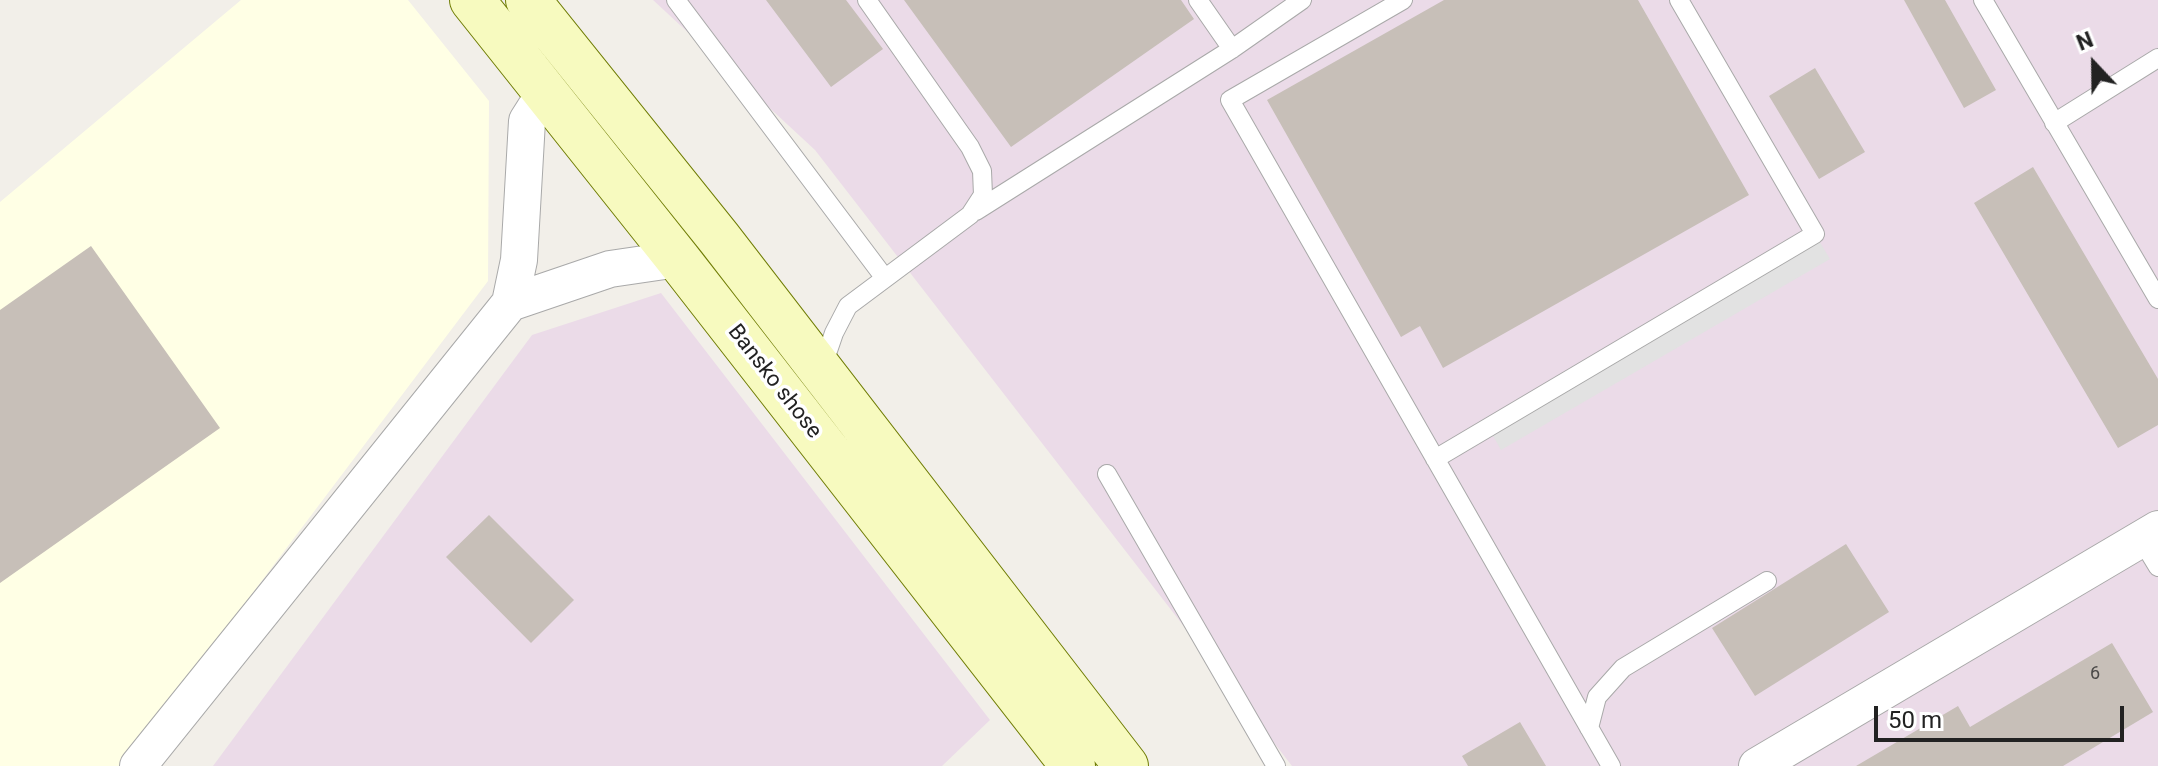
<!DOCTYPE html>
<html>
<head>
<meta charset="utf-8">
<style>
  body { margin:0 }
  #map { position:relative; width:2158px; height:766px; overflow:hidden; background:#f2efe9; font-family:Roboto,sans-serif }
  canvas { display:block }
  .north { position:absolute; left:2054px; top:24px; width:80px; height:80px; -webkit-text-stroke:6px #fff; paint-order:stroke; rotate:338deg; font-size:22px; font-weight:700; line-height:32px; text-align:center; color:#222 }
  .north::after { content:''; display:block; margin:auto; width:28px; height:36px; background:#222; clip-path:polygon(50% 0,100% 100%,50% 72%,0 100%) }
  .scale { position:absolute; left:1874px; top:706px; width:250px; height:36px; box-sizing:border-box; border:4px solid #222; border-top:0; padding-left:10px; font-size:24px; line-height:28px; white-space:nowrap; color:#222; -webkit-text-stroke:6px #fff; paint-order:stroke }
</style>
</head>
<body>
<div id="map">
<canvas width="2158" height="766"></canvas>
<div class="north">N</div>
<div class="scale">50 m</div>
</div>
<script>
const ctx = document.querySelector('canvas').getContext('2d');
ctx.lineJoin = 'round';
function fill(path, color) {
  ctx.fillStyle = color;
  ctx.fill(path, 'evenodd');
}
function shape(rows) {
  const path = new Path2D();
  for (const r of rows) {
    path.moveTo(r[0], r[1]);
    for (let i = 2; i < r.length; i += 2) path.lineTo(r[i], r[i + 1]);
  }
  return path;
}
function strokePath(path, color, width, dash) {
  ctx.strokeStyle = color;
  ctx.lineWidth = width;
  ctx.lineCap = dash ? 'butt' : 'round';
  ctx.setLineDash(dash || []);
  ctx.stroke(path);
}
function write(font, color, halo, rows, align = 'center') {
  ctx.font = font + ' Roboto,sans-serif';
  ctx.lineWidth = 7;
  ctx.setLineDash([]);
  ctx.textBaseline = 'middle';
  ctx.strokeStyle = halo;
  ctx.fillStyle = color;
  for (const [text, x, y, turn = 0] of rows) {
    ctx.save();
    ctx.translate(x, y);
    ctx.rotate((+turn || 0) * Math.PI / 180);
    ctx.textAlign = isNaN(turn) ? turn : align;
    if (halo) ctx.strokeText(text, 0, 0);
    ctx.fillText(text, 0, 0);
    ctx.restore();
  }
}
const industrial = shape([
  [653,0,2158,0,2158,766,1292,766,815,150],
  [661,293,990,720,942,766,213,766,532,335]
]);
const education = shape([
  [241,0,408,0,489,101,488,281,122,766,0,766,0,202]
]);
const parking = shape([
  [1815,234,1830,259,1501,450,1488,427]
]);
const building = shape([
  [766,0,846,0,883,49,831,87],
  [904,0,1181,0,1194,19,1011,147],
  [1444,0,1638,0,1749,195,1443,368,1420,326,1401,337,1267,100],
  [1904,0,1945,0,1996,90,1964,108],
  [1815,68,1865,152,1819,179,1769,96],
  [2033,167,2158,379,2158,425,2118,448,1974,203],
  [91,246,220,428,0,583,0,310],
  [489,515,574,600,531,643,446,557],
  [1846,544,1889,612,1755,696,1712,628],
  [2112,643,2153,712,2063,766,1856,766,1958,706,1970,727],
  [1520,722,1546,766,1468,766,1462,756]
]);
const lane = shape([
  [676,0,884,277],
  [1198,0,1232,49],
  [1403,0,1230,100,1611,766],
  [1983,0,2158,299],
  [2054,123,2158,58],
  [976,211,1232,49,1302,0],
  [822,368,834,333,848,306,970,215,983,195,982,171,970,147,867,0],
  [1435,459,1815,234,1679,0],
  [1107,474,1276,766],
  [2141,539,2158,567],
  [1589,728,1597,697,1623,668,1767,581]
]);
const street = shape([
  [510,303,610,269,678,259],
  [138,766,510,303,519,260,527,121,546,91],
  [1757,766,2158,529]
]);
const secondary = shape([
  [472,0,678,259,1073,766],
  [528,0,719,238,1126,766]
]);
const numberNames = [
  ["6",2095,674]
];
const streetNames = [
  ["Bansko shose",774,382,52]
];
fill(industrial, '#ebdbe8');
fill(education, '#ffffe5');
fill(parking, '#e2e2e2');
fill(building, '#c7bfb8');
strokePath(lane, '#a9a9a9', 20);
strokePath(street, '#a9a9a9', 38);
strokePath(secondary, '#707d05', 46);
strokePath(lane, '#fff', 18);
strokePath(street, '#fff', 36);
strokePath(secondary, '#f7fabf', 44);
write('18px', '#4b4948', null, numberNames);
write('22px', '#222', '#fff', streetNames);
</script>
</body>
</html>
